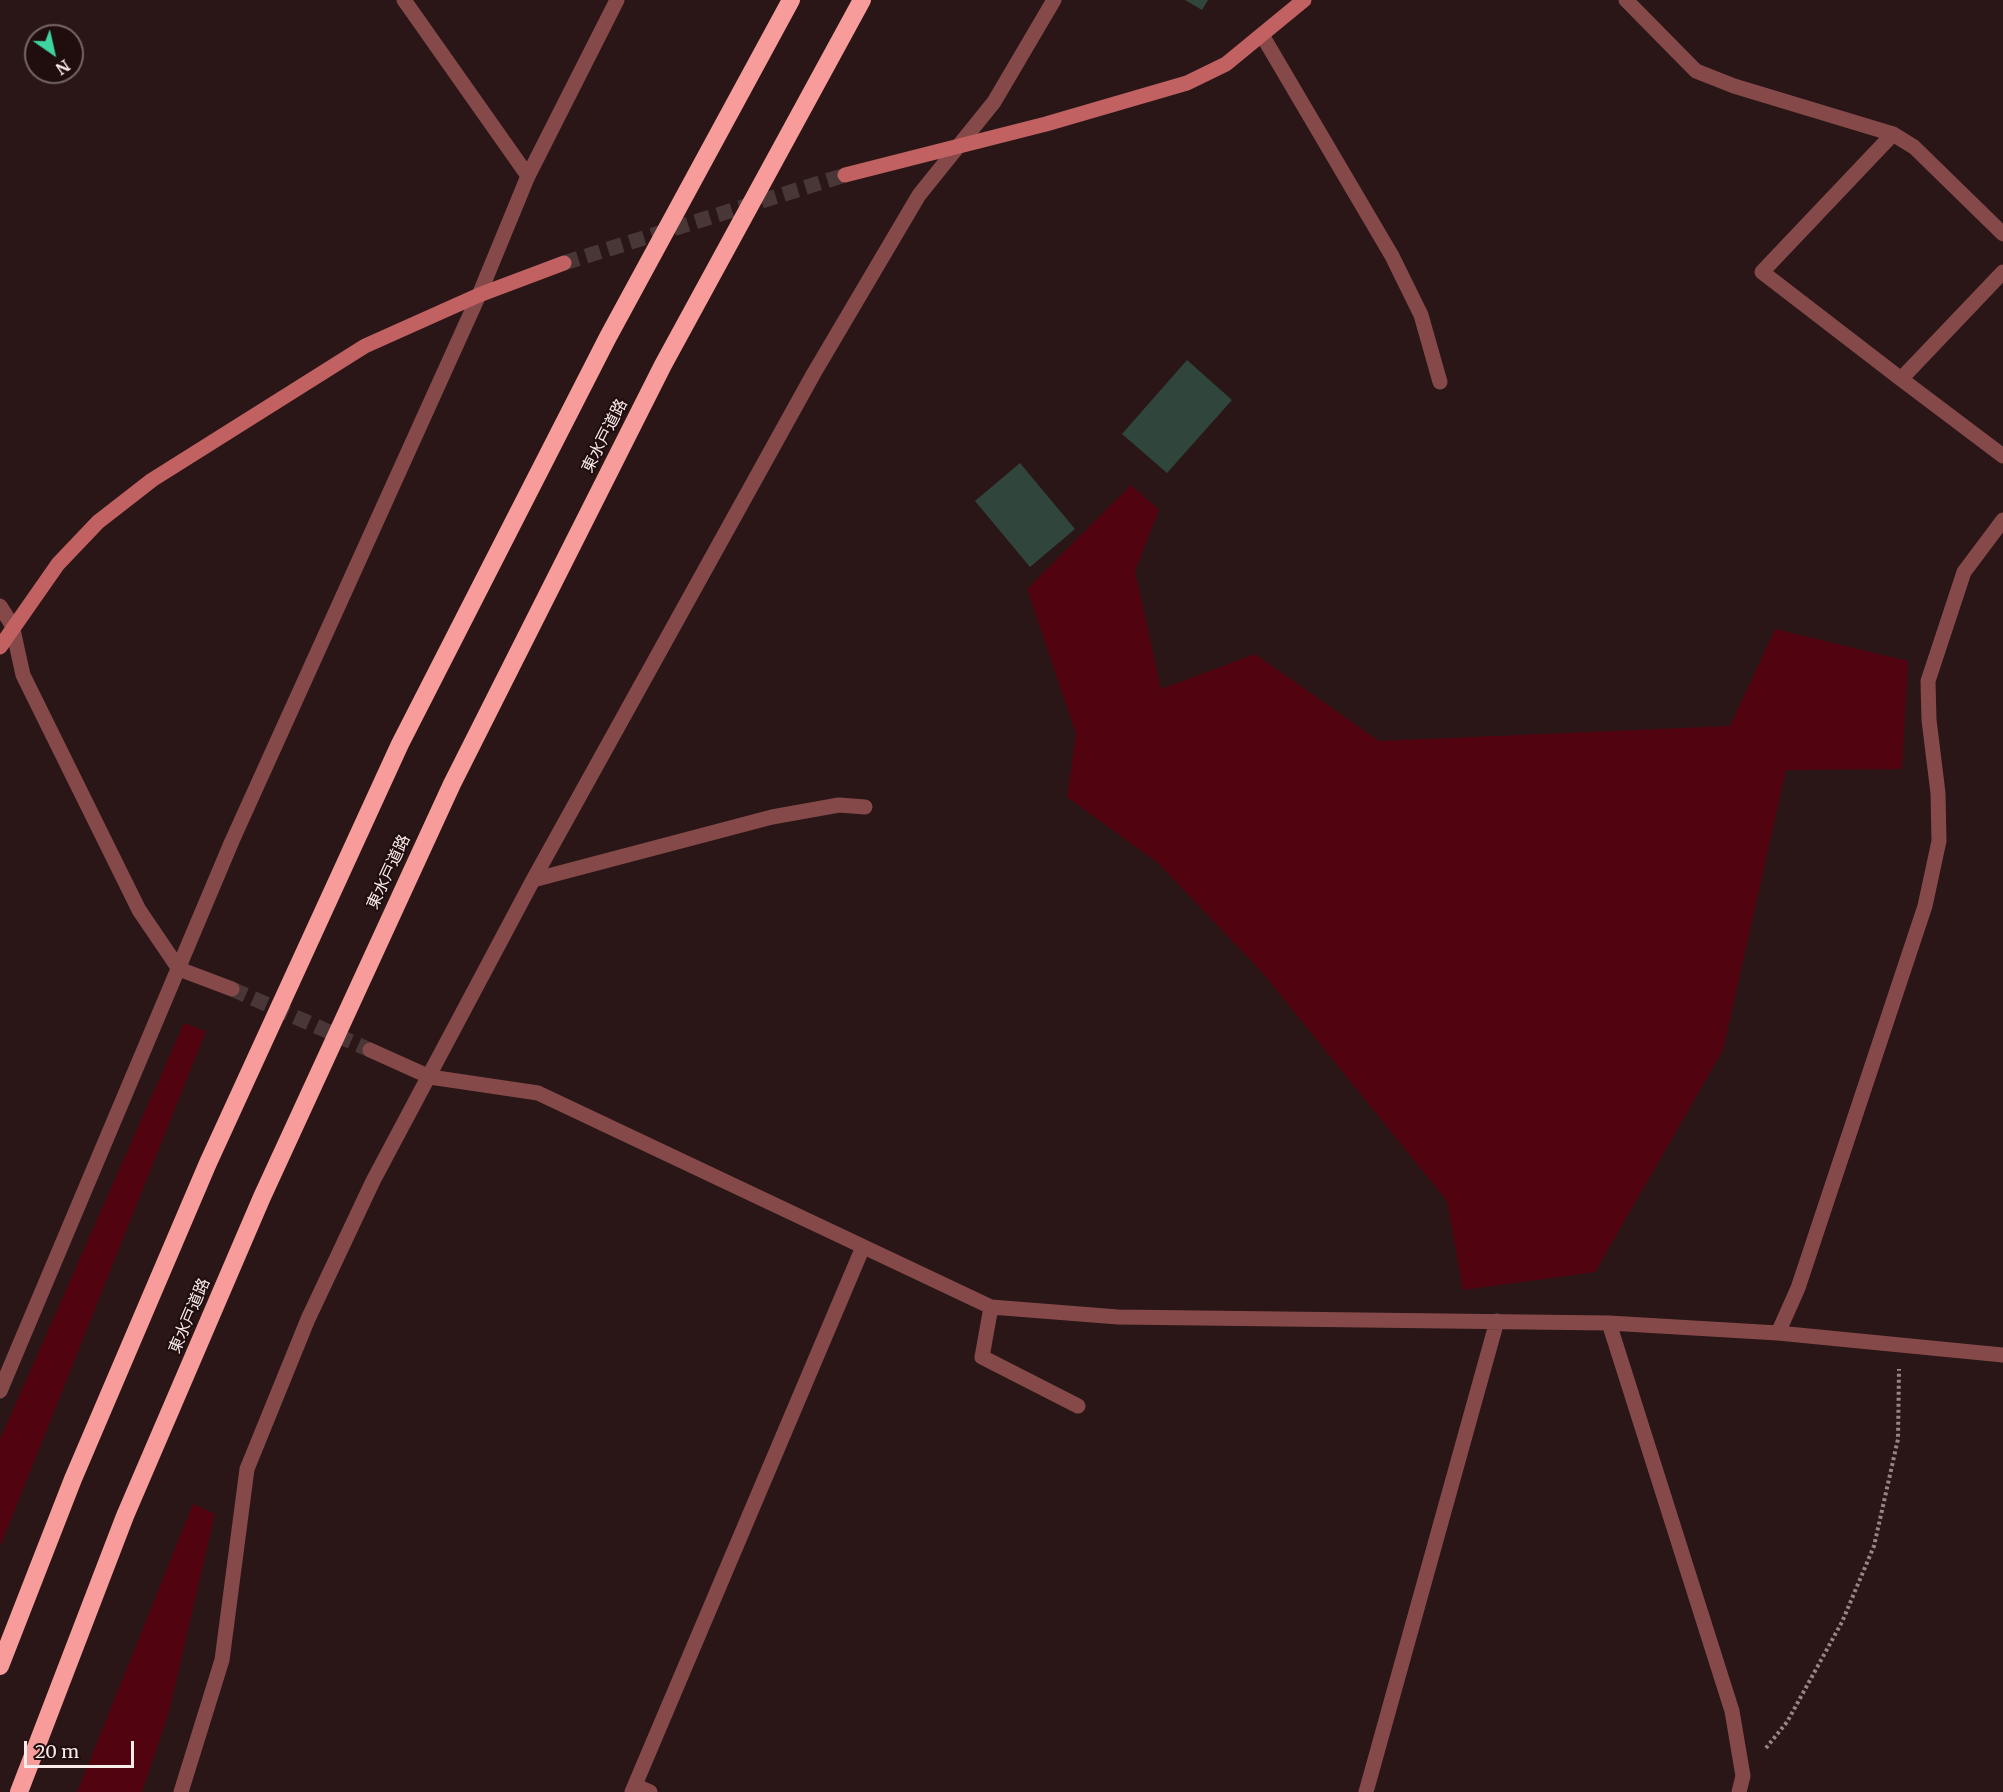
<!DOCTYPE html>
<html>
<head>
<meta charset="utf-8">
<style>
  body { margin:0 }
  #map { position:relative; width:2003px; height:1792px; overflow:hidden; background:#2a1616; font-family:Merriweather,serif }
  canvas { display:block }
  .north { position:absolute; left:24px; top:24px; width:60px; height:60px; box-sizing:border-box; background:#200d0d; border:2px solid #766; border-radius:50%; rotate:146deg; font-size:16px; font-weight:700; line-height:24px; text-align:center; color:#faebeb }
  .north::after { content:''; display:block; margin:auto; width:21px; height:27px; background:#40d4a2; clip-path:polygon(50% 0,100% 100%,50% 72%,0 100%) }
  .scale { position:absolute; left:24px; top:1741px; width:110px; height:27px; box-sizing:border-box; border:3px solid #faebeb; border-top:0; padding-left:8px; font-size:18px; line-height:21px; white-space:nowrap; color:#faebeb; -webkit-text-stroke:4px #200d0d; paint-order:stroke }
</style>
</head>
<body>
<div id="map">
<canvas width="2003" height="1792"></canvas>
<div class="north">N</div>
<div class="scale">20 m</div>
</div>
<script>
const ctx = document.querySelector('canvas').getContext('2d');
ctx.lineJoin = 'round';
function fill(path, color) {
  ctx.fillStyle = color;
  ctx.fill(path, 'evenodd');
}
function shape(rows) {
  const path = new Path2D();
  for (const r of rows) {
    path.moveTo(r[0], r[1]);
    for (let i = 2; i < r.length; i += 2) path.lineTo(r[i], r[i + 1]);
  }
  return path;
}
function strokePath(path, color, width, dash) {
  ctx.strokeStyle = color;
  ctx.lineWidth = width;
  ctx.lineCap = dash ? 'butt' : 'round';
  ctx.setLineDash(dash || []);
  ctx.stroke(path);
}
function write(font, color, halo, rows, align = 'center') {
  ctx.font = font + ' Merriweather,"Noto Sans JP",serif';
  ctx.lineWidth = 4.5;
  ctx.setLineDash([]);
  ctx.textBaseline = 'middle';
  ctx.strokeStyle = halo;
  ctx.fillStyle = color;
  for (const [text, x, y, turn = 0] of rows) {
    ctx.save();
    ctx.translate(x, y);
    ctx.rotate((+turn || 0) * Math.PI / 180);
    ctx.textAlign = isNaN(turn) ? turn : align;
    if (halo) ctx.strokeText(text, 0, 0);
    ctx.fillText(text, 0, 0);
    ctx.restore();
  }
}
const green = shape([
  [1131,485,1159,510,1135,571,1161,689,1255,654,1379,741,1730,726,1775,629,1908,661,1902,769,1786,770,1723,1050,1595,1272,1463,1290,1447,1201,1261,971,1158,863,1067,797,1076,734,1027,589],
  [184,1023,206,1031,0,1547,0,1439],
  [193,1504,215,1514,169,1712,142,1792,77,1792]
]);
const building = shape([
  [1185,0,1208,0,1202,10],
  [1187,360,1232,400,1167,473,1122,434],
  [1020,463,1075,529,1030,567,975,501]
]);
const streetTunnel = shape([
  [232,989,370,1050]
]);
const secondaryTunnel = shape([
  [564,263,845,175]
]);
const path = shape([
  [1766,1748,1787,1722,1842,1622,1874,1546,1898,1439,1899,1369]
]);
const street = shape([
  [404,0,528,176],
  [1626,0,1696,71,1734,86,1893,134,1914,147,2003,234],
  [1262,35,1392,256,1421,315,1440,382],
  [1893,134,1762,272,1901,379],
  [2003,272,1901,379,2003,456],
  [0,606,12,625,23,675,139,910,179,969,232,989],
  [533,880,772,817,839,805,865,807],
  [370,1050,430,1077,538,1093,991,1307,1118,1317,1609,1323,1778,1333,2003,1355],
  [991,1307,982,1357,1078,1406],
  [1609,1323,1732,1711,1743,1776,1739,1792],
  [1778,1333,1798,1288,1925,906,1939,841,1938,793,1929,720,1928,681,1964,572,2003,520],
  [0,1391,232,841,479,295,528,176,617,0],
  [636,1786,650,1792],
  [181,1792,222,1660,247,1469,308,1319,373,1181,533,880,814,373,919,195,994,102,1054,0],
  [632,1792,863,1247],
  [1366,1792,1497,1321]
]);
const secondary = shape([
  [845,175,1046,124,1187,83,1226,64,1304,0],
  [0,647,58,564,98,522,152,480,365,346,479,295,564,263]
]);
const highway = shape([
  [0,1666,73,1479,208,1163,400,744,608,337,791,0],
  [19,1792,125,1516,262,1197,452,784,663,365,862,0]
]);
const streetNames = [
  ["東水戸道路",605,436,-63],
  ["東水戸道路",389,872,-65],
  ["東水戸道路",190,1316,-67]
];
fill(green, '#510410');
fill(building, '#30463d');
strokePath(streetTunnel, '#493636', 15, [15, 8]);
strokePath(secondaryTunnel, '#493636', 15, [15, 8]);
strokePath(path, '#978686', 4, [3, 3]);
strokePath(street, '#854949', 15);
strokePath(secondary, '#c16162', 15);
strokePath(highway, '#f79c9b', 18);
write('16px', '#faebeb', '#200d0d', streetNames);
</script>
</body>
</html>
